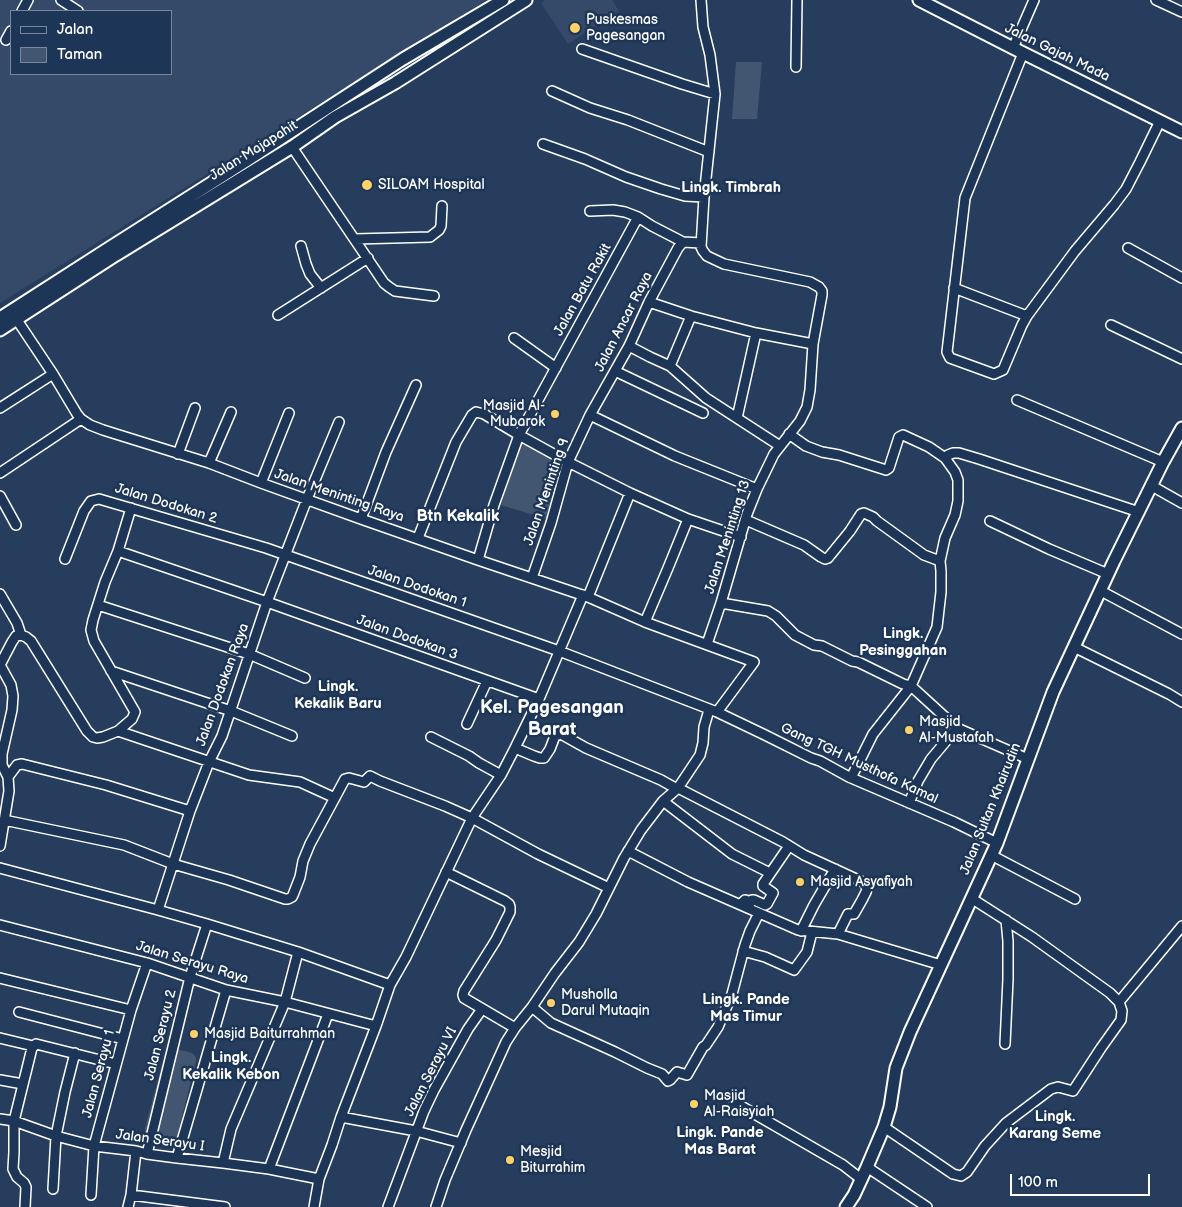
<!DOCTYPE html>
<html>
<head>
<meta charset="utf-8">
<style>
  body { margin:0 }
  #map { position:relative; width:1182px; height:1207px; overflow:hidden; background:#263d5e; font-family:"Balsamiq Sans",sans-serif }
  canvas { display:block }
  .legend { position:absolute; left:10px; top:10px; width:162px; height:65px; box-sizing:border-box; background:#1d3557; border:1px solid #77869a; margin:0; padding:6px 9px; list-style:none; font-size:15px; color:#fff }
  .legend li { display:flex; align-items:center; gap:10px; height:25px }
  .legend b { width:25px; border:1px solid #77869a }
  .scale { position:absolute; left:1010px; top:1174px; width:140px; height:22px; box-sizing:border-box; border:2px solid #fff; border-top:0; padding-left:6px; font-size:15px; line-height:18px; white-space:nowrap; color:#fff; -webkit-text-stroke:4px #1d3557; paint-order:stroke }
</style>
</head>
<body>
<div id="map">
<canvas width="1182" height="1207"></canvas>
<ul class="legend">
<li><b style="height:6px;background:#1d3557"></b>Jalan</li>
<li><b style="height:14px;background:#425672"></b>Taman</li>
</ul>
<div class="scale">100 m</div>
</div>
<script>
const ctx = document.querySelector('canvas').getContext('2d');
ctx.lineJoin = 'round';
function fill(path, color) {
  ctx.fillStyle = color;
  ctx.fill(path, 'evenodd');
}
function shape(rows) {
  const path = new Path2D();
  for (const r of rows) {
    path.moveTo(r[0], r[1]);
    for (let i = 2; i < r.length; i += 2) path.lineTo(r[i], r[i + 1]);
  }
  return path;
}
function strokePath(path, color, width, dash) {
  ctx.strokeStyle = color;
  ctx.lineWidth = width;
  ctx.lineCap = dash ? 'butt' : 'round';
  ctx.setLineDash(dash || []);
  ctx.stroke(path);
}
function write(font, color, halo, rows, align = 'center') {
  ctx.font = font + ' "Balsamiq Sans",sans-serif';
  ctx.lineWidth = 5;
  ctx.setLineDash([]);
  ctx.textBaseline = 'middle';
  ctx.strokeStyle = halo;
  ctx.fillStyle = color;
  for (const [text, x, y, turn = 0] of rows) {
    ctx.save();
    ctx.translate(x, y);
    ctx.rotate((+turn || 0) * Math.PI / 180);
    ctx.textAlign = isNaN(turn) ? turn : align;
    if (halo) ctx.strokeText(text, 0, 0);
    ctx.fillText(text, 0, 0);
    ctx.restore();
  }
}
const built = shape([
  [0,0,486,0,0,303],
  [11,11,171,11,171,74,11,74],
  [545,0,612,0,619,11,568,44,541,3]
]);
const green = shape([
  [736,62,762,62,757,119,732,119],
  [520,440,564,462,547,519,501,505],
  [168,1048,185,1051,192,1053,196,1057,196,1061,177,1137,174,1141,170,1144,166,1144,150,1139,145,1133,145,1128,166,1050]
]);
const minor = shape([
  [61,0,78,11],
  [701,0,703,27,710,55,715,94,704,197,701,247,703,251,707,256,724,264,810,282,819,287,822,291,822,295,813,344,810,390,807,407,800,421,774,454,757,489,747,514,721,603,707,644],
  [1156,0,1182,12],
  [22,11,28,0],
  [6,40,11,31],
  [1013,48,1034,0],
  [582,49,682,84,715,94],
  [1023,53,965,198,947,352,950,358,994,374,1003,370,1022,325,1027,316,1075,251,1114,205,1126,189,1140,162,1160,121],
  [796,67,797,0],
  [552,91,590,108,628,120,709,152],
  [543,144,585,159,626,177,661,189,685,196,704,197],
  [292,147,384,283,389,287,395,291,434,296],
  [590,211,613,210,625,212,638,217],
  [355,239,430,237,439,230,441,226,442,206],
  [301,246,306,264,310,274,321,288],
  [1128,248,1182,278],
  [954,288,1027,316],
  [649,302,691,316,756,333,813,344],
  [278,315,368,258],
  [17,320,53,374,77,414,81,419,90,425,103,430,209,463,261,483,361,519,478,560,588,597,645,622,754,662,717,712],
  [1111,325,1182,359],
  [514,338,556,368],
  [629,346,650,357,670,366,706,398,780,446],
  [670,366,691,316],
  [615,371,703,413],
  [1017,400,1163,462],
  [0,408,53,374],
  [590,415,675,456,757,489],
  [737,418,756,333],
  [789,434,806,446,822,452,839,455,886,470,889,468,899,437,903,435,929,447,945,458,955,472,958,480,958,501,955,515,945,538,940,561,941,571,941,592,937,627,911,686,873,734,851,778],
  [178,454,195,408],
  [945,458,948,455,953,453,959,453,979,459,1139,512],
  [209,463,231,412],
  [0,473,81,419],
  [261,483,289,413],
  [1152,486,1182,503],
  [0,496,16,525],
  [361,519,386,452,416,385],
  [746,520,804,545,821,557,825,559,828,558,850,531,861,514,864,513,873,517,877,521,924,555,940,561],
  [990,521,1049,549,1108,574],
  [418,538,456,442,472,415,476,412,484,414,519,435,568,462,630,493,688,519,741,537],
  [118,551,267,602,539,699],
  [65,559,84,511,91,501,99,499,266,548,559,651,717,712,765,735,811,758,820,761,849,777,954,822,997,843],
  [478,560,494,505,519,435,638,217,652,226,683,242,701,243],
  [532,578,551,523,568,462,590,415,629,346,649,302,678,248,683,242],
  [1101,591,1182,634],
  [0,594,17,623,21,635],
  [588,597,630,493],
  [721,603,768,611,776,616,795,635,814,645,822,646,852,661,858,662,903,684,911,686,957,728,1028,759],
  [98,605,249,654,305,678],
  [645,622,668,568,688,519],
  [1074,647,1169,694,1182,702],
  [0,665,12,642,16,636,21,635,26,637,31,641,87,731,93,737,97,738,103,737,118,731,249,775,300,782,335,798],
  [0,665,11,685,13,696,12,710,2,754,2,765,8,777,9,791,0,846],
  [111,671,231,711,292,736],
  [467,724,487,681],
  [118,731,132,719,135,712,94,641,91,630,93,620,105,582,118,551,131,508],
  [431,737,469,756,479,763,501,775],
  [515,748,534,756,540,758,544,758,550,749,555,736,561,734,586,748,661,780,677,789],
  [8,777,17,765,22,764,106,785,190,811],
  [678,788,783,842,804,855,865,883,867,889,866,892,862,900,854,914,848,914,838,934],
  [663,801,732,854,770,873],
  [909,803,918,781,931,759,957,728],
  [4,820,124,845,173,864,229,880,285,899,288,899,292,897,293,895,300,877,303,861,310,844,345,779,349,778,364,782,370,776,380,781,445,806,472,818,538,854,609,888],
  [628,851,688,882,798,930,838,934,941,965],
  [991,855,1075,899],
  [0,868,158,910,207,924,298,952,390,985],
  [446,872,505,901,509,904,510,907,510,912,496,940,464,991,463,995,464,998,515,1028],
  [744,906,745,904,743,902,745,900,751,902,752,900,754,900,765,905,767,904,773,893,763,886,763,884,789,846],
  [158,910,190,811,209,762,222,736,267,602,307,499,339,422],
  [0,925,147,963,226,990,285,1002,376,1026],
  [801,931,814,905,835,869],
  [743,951,765,957,794,970,807,952,812,932],
  [0,978,131,1010],
  [1119,1002,1182,926],
  [532,1007,551,1023,615,1052,647,1068,662,1074,668,1081,670,1080,677,1072,687,1075,703,1047,706,1045,718,1027,732,994,745,945,750,931,759,913],
  [19,1012,123,1039],
  [0,1038,33,1046],
  [1005,1044,1008,979,1008,941,1006,920],
  [0,1080,23,1084],
  [734,1102,843,1165,861,1179],
  [341,1117,416,1131,461,1143],
  [0,1119,14,1121,56,1136,94,1146,136,1151,147,1154,177,1158,223,1163,269,1169,319,1179],
  [884,1127,953,1174,961,1176,967,1172,985,1146,1006,1123,1051,1089,1058,1087,1073,1091,1101,1048,1121,1020,1122,1011,1119,1002,1110,993,1032,937,971,898],
  [147,1154,190,977,207,924],
  [177,1158,226,990],
  [223,1163,231,1129,285,1002,298,952],
  [867,1167,927,1207],
  [269,1169,328,1014],
  [53,1189,56,1136,65,1092,75,1053],
  [91,1195,94,1146,131,1010,147,963],
  [131,1195,225,1207],
  [25,1207,26,1187,24,1183,17,1177,13,1169,14,1152,14,1121,32,1048,36,1044,116,1064],
  [128,1207,131,1195,136,1151],
  [314,1207,319,1179,332,1145,341,1117,376,1026,390,985,406,957,472,818,501,775,515,748,539,699,583,595],
  [388,1207,424,1111,434,1090,468,1029,482,1009],
  [436,1207,445,1180,466,1130,506,1042,515,1028,532,1007,555,973,579,942,596,914,624,858,641,830,663,801,678,788,700,755,703,743,704,727,709,710]
]);
const major = shape([
  [919,0,1013,48,1182,132],
  [0,318,109,248,249,159,403,59,503,0],
  [0,330,116,255,292,147,335,117,395,83,526,0],
  [846,1207,854,1195,867,1167,884,1127,890,1107,896,1068,910,1032,958,928,997,843,1053,692,1114,561,1163,462,1182,428]
]);
const markers = [
  [575,28,6,"#ffd166"],
  [367,185,6,"#ffd166"],
  [555,414,5,"#ffd166"],
  [909,730,5,"#ffd166"],
  [800,882,5,"#ffd166"],
  [551,1003,5,"#ffd166"],
  [194,1034,5,"#ffd166"],
  [694,1104,5,"#ffd166"],
  [510,1160,5,"#ffd166"]
];
const poiNames = [
  ["Puskesmas",586,20],
  ["Pagesangan",586,36],
  ["SILOAM Hospital",378,185],
  ["Masjid Al-",545,406,"right"],
  ["Mubarok",545,422,"right"],
  ["Masjid",919,722],
  ["Al-Mustafah",919,738],
  ["Masjid Asyafiyah",810,882],
  ["Musholla",561,995],
  ["Darul Mutaqin",561,1011],
  ["Masjid Baiturrahman",204,1034],
  ["Masjid",704,1096],
  ["Al-Raisyiah",704,1112],
  ["Mesjid",520,1152],
  ["Biturrahim",520,1168]
];
const streetNames = [
  ["Jalan Gajah Mada",1057,53,26],
  ["Jalan Majapahit",254,151,-32],
  ["Jalan Batu Rakit",583,290,-61],
  ["Jalan Ancar Raya",624,322,-63],
  ["Jalan Meninting 9",547,492,-71],
  ["Jalan Meninting Raya",339,496,19],
  ["Jalan Dodokan 2",166,504,17],
  ["Jalan Meninting 13",728,537,-72],
  ["Jalan Dodokan 1",417,587,19],
  ["Jalan Dodokan 3",407,638,20],
  ["Jalan Dodokan Raya",223,685,-70],
  ["Gang TGH Musthofa Kamal",859,764,25],
  ["Jalan Sultan Khairudin",991,809,-68],
  ["Jalan Serayu Raya",192,963,17],
  ["Jalan Serayu 2",161,1035,-76],
  ["Jalan Serayu VI",431,1072,-63],
  ["Jalan Serayu 1",99,1074,-75],
  ["Jalan Serayu I",160,1141,8]
];
const neighbourhoodNames = [
  ["Lingk. Timbrah",731,188],
  ["Lingk.",903,634],
  ["Pesinggahan",903,651],
  ["Lingk.",338,687],
  ["Kekalik Baru",338,704],
  ["Lingk. Pande",746,1000],
  ["Mas Timur",746,1017],
  ["Lingk.",231,1058],
  ["Kekalik Kebon",231,1075],
  ["Lingk.",1055,1117],
  ["Karang Seme",1055,1134],
  ["Lingk. Pande",720,1133],
  ["Mas Barat",720,1150]
];
const quarterNames = [
  ["Btn Kekalik",458,517]
];
const districtNames = [
  ["Kel. Pagesangan",552,708],
  ["Barat",552,730]
];
fill(built, '#344a68');
fill(green, '#425672');
strokePath(minor, '#fff', 12);
strokePath(major, '#fff', 15);
strokePath(minor, '#1d3557', 9);
strokePath(major, '#1d3557', 11);
for (const [x, y, r, color] of markers) {
  const dot = new Path2D();
  dot.arc(x, y, r, 0, 2 * Math.PI);
  ctx.fillStyle = color;
  ctx.fill(dot);
  strokePath(dot, '#1d3557', 2);
}
write('14px', '#fff', '#1d3557', poiNames, 'left');
write('14px', '#fff', '#1d3557', streetNames);
write('bold 15px', '#fff', '#1d3557', neighbourhoodNames);
write('bold 16px', '#fff', '#1d3557', quarterNames);
write('bold 19px', '#fff', '#1d3557', districtNames);
</script>
</body>
</html>
